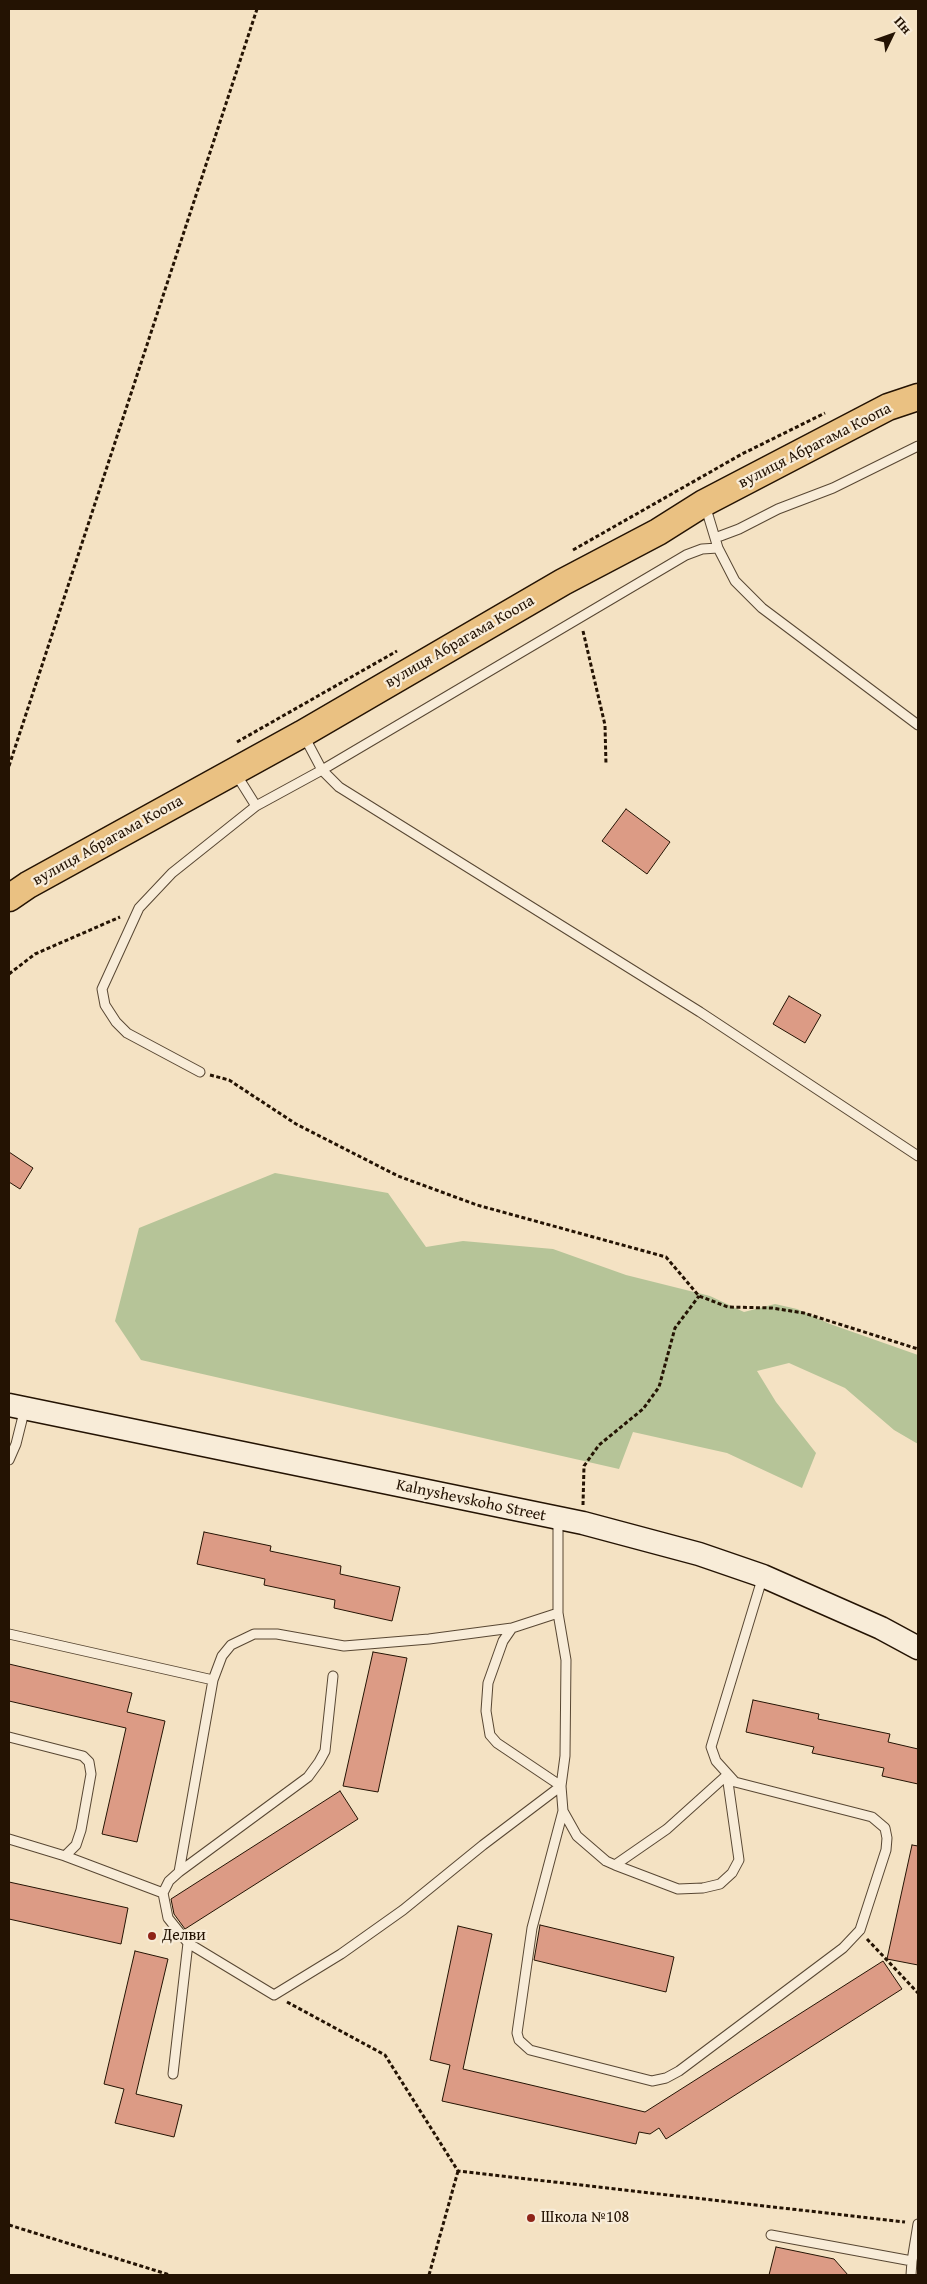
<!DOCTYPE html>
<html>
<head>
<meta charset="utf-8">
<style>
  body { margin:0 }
  #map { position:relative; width:927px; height:2284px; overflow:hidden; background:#f4e2c3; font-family:"Gentium Book Plus",serif }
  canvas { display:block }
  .frame { position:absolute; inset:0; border:10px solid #241303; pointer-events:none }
  .north { position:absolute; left:867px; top:10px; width:50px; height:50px; -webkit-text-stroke:4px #f8ecd8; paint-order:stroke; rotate:48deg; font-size:14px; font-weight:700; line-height:20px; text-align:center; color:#241303 }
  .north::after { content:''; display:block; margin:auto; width:18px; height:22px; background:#241303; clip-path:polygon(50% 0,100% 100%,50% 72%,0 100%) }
</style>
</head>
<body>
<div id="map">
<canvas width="927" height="2284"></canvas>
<div class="frame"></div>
<div class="north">Пн</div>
</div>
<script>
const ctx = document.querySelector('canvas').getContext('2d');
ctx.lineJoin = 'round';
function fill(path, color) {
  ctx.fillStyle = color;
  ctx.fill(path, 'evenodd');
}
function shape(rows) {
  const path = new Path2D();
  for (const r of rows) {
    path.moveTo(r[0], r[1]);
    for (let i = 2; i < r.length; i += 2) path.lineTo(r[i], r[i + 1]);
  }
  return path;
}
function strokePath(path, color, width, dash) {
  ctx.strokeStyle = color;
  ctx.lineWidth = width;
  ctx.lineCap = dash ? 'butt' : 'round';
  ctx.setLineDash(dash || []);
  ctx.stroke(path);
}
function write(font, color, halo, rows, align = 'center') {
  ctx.font = font + ' "Gentium Book Plus",serif';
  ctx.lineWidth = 4.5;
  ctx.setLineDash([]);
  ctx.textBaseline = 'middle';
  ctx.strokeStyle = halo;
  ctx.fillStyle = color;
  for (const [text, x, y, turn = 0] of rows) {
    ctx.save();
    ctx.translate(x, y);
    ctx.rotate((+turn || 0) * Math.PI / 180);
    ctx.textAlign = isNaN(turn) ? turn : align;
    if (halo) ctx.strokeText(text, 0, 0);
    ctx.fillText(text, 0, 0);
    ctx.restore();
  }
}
const green = shape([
  [275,1173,388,1193,426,1247,463,1241,553,1249,626,1275,710,1296,744,1312,775,1304,797,1309,830,1324,918,1355,918,1444,894,1430,845,1388,789,1363,757,1371,776,1402,816,1453,802,1488,727,1453,633,1432,619,1469,141,1360,115,1321,139,1228]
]);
const building = shape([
  [626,809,670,842,647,874,602,841,626,809],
  [789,996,821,1015,805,1043,773,1024,789,996],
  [9,1152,33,1168,20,1189,9,1182,9,1152],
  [204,1532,271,1546,270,1551,341,1566,340,1574,400,1587,392,1621,334,1608,335,1600,264,1585,265,1579,197,1564,204,1532],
  [373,1652,407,1658,378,1792,343,1786,373,1652],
  [9,1664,132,1693,127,1712,165,1721,137,1842,102,1834,126,1728,9,1701,9,1664],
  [753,1700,819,1714,818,1719,890,1734,888,1742,918,1749,918,1784,882,1776,884,1768,812,1753,814,1747,746,1732,753,1700],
  [340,1791,358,1819,185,1929,174,1914,171,1899,340,1791],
  [912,1845,918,1846,918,1965,887,1959,912,1845],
  [9,1882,128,1908,121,1944,9,1919,9,1882],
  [540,1925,674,1957,666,1992,534,1960,540,1925],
  [458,1926,492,1934,463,2069,645,2112,883,1961,902,1989,666,2139,659,2128,650,2134,639,2132,636,2144,442,2101,450,2065,430,2060,458,1926],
  [135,1951,168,1959,136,2094,182,2105,174,2137,115,2123,124,2089,104,2084,135,1951],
  [776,2247,834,2259,848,2275,769,2275,776,2247]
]);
const path = shape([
  [573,550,742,454,825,413],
  [583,631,605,725,606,765],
  [237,742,397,651],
  [9,766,257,9],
  [9,974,35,954,120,917],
  [210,1075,229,1080,296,1124,398,1176,477,1205,666,1257,699,1296,728,1307,772,1308,804,1313,918,1349],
  [583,1505,584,1466,599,1445,643,1409,659,1387,675,1328,699,1296],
  [867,1939,918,1993],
  [287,2002,385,2055,458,2171,905,2222],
  [9,2225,170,2275],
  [429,2275,458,2171]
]);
const lane = shape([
  [705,505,718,548,735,581,762,608,918,725],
  [715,538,739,529,778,509,833,488,918,446],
  [304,736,322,770,339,787,700,1012,918,1156],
  [256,806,322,770,686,555,702,549,718,548],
  [200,1072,127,1033,116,1022,105,1005,102,989,139,908,172,873,256,806,236,774],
  [9,1460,16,1444,25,1408],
  [558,1519,558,1613,566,1660,565,1756,561,1786,563,1811,532,1928,517,2033,519,2040,530,2050,652,2081,666,2078,679,2071,843,1948,860,1930,886,1850,887,1838,885,1828,872,1817,735,1782,716,1761,711,1747,763,1576],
  [9,1634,213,1680],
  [9,1737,83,1756,89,1762,91,1774,81,1830,76,1845,65,1856,163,1893,169,1881,179,1872,308,1777,319,1762,325,1751,333,1676],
  [563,1811,577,1836,606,1861,615,1865,678,1889,703,1888,720,1884,732,1873,739,1860,727,1775,667,1829,615,1865],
  [9,1839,65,1856],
  [179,1872,213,1680,222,1656,231,1645,254,1634,277,1634,344,1646,429,1639,512,1628],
  [163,1893,168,1918,188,1943,173,2074],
  [188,1943,274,1995,341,1954,403,1910,483,1845,561,1786,497,1743,490,1735,486,1711,488,1683,503,1641,512,1628,558,1613],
  [771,2235,912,2261,911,2275],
  [912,2261,918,2224]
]);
const secondary = shape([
  [9,1405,583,1523,699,1554,763,1576,881,1628,918,1648]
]);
const primary = shape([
  [9,898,28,885,302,734,563,582,658,532,704,503,888,407,918,397]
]);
const markers = [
  [152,1936,5,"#8f2418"],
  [531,2218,5,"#8f2418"]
];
const streetNames = [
  ["вулиця Абрагама Коопа",815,446,-27],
  ["вулиця Абрагама Коопа",460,642,-30],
  ["вулиця Абрагама Коопа",108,841,-29],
  ["Kalnyshevskoho Street",471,1501,12]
];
const poiNames = [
  ["Делви",162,1936],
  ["Школа №108",541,2218]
];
fill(green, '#b6c498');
fill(building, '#dc9b85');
strokePath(building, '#241303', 1);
strokePath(lane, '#584733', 11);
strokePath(secondary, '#241303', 25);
strokePath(primary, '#241303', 29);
strokePath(path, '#241303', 3, [4, 2.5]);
strokePath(lane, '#f8ecd8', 9);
strokePath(secondary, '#f8ecd8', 22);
strokePath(primary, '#eac182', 26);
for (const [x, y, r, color] of markers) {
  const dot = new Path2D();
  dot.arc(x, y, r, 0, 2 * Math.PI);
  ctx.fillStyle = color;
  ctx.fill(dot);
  strokePath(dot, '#f8ecd8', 2);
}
write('16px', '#241303', '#f8ecd8', streetNames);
write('16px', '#241303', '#f8ecd8', poiNames, 'left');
</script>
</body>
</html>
